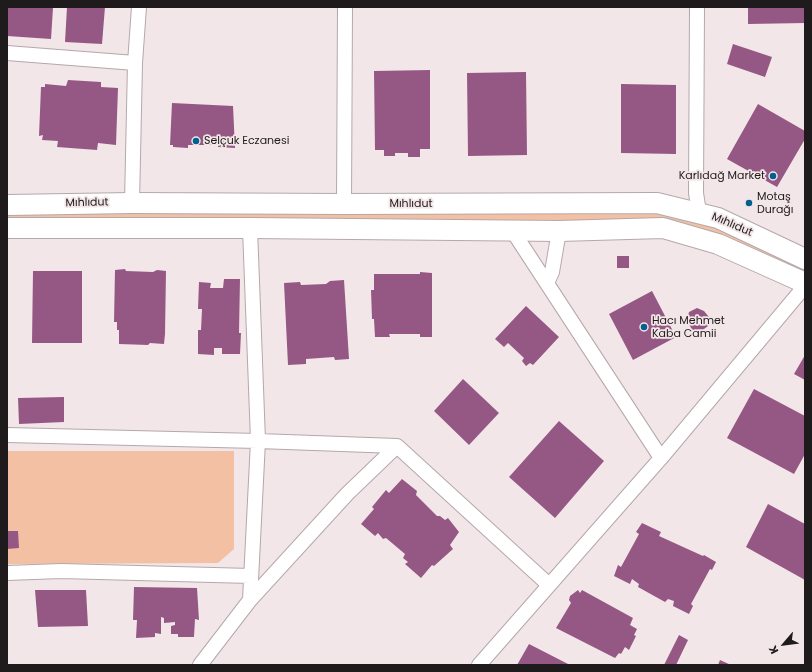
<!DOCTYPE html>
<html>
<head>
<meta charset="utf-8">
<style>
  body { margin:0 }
  #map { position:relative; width:812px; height:672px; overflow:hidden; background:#f3e6e8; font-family:Poppins,sans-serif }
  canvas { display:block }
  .frame { position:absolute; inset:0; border:8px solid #1f1a1b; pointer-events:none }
  .north { position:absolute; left:764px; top:624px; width:40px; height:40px; -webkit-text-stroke:3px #f3e6e8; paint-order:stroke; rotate:242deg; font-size:11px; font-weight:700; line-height:16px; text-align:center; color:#1f1a1b }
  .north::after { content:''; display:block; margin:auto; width:14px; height:18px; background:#1f1a1b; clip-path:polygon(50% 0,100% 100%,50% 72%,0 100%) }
</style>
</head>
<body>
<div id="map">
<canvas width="812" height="672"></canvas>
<div class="frame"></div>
<div class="north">K</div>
</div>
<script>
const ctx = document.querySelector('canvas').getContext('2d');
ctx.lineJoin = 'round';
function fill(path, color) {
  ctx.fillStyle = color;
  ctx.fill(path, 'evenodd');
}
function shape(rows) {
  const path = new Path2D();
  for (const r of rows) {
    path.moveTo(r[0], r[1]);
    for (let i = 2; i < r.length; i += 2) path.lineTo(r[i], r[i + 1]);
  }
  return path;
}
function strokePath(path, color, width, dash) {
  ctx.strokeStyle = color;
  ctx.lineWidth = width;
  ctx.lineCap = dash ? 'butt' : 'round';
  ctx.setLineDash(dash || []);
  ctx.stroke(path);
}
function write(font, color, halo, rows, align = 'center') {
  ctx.font = font + ' Poppins,sans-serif';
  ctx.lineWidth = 3.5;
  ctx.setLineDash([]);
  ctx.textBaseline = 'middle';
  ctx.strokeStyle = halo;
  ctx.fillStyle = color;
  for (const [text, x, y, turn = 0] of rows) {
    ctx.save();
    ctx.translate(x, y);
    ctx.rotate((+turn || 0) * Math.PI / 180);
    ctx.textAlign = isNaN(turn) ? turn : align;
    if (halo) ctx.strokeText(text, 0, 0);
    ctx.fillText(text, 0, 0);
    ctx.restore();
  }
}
const green = shape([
  [7,210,647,212,678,217,714,225,805,268,805,277,732,240,707,230,676,223,636,221,7,219],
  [7,451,234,451,234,549,218,563,7,564]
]);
const building = shape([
  [7,7,53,8,51,39,7,36],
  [67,7,105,7,102,44,65,42],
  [748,7,805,7,805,23,748,24],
  [733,44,772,57,765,77,727,64],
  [430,70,430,149,420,149,420,157,408,157,408,153,395,153,395,156,384,156,384,150,375,150,374,71],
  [526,72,527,155,468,156,467,73],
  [68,80,101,82,101,87,118,88,116,145,98,143,97,150,57,147,58,141,42,140,43,135,39,136,41,87,45,87,45,84,66,86],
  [621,84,676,85,676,154,621,153],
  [172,103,233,106,235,148,218,147,218,145,188,145,188,148,173,147,173,145,170,145],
  [758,104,805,131,805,139,777,187,727,159],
  [617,256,629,256,629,268,617,268],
  [125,269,126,271,153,272,157,270,166,271,165,334,164,344,150,343,148,345,119,344,119,330,117,330,117,322,114,322,115,270],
  [33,271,82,271,82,343,32,343],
  [420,272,432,273,432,337,420,337,420,334,389,334,390,337,375,337,374,319,372,319,371,290,374,290,374,274,420,274],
  [224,279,240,279,239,333,241,333,240,354,222,354,222,348,214,348,214,355,198,354,198,330,201,330,202,309,198,309,199,282,211,283,210,288,223,288],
  [344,280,349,359,335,360,334,357,306,359,306,364,288,365,284,283,300,282,301,285,326,284,330,281],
  [652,291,676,337,633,360,609,314],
  [526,306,559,337,533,365,530,363,526,366,522,361,524,358,508,343,504,347,495,339],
  [697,308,704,311,709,317,708,326,700,332,692,330,687,320,689,312],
  [805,355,805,380,794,374],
  [463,379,499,413,469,445,434,411],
  [754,389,805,416,805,454,794,474,727,438],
  [64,397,64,422,19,424,18,398],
  [559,421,604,461,555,518,509,477],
  [402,479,417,491,416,495,437,516,440,516,445,520,448,518,459,532,450,545,453,549,434,566,432,565,421,578,405,564,408,562,403,558,405,554,386,538,383,539,378,533,375,536,361,524,374,509,372,507,386,490,389,493],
  [768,504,805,524,805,580,746,547],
  [642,523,661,532,659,536,703,556,704,555,716,562,712,570,710,569,691,604,693,606,689,614,673,606,674,601,668,599,665,602,638,587,639,584,632,579,630,584,614,576,618,565,621,567,639,534,636,532],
  [7,531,18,531,19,548,7,549],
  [134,587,197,588,199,620,195,619,194,637,178,637,178,634,171,634,171,626,175,625,175,622,164,623,164,618,161,617,161,634,155,633,155,637,136,638,137,620,133,620],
  [35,590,86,590,88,626,38,627],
  [578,590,580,593,582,590,633,618,630,625,637,629,634,635,636,636,629,650,625,647,621,654,619,653,615,658,556,628,571,603,569,600,570,596],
  [679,635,688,640,676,665,664,665],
  [529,644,570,665,517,665],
  [720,660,731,665,718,665]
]);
const minor = shape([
  [697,7,696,193,699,212],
  [7,53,135,63],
  [132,203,135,63,139,7],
  [344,204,345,7],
  [512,230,661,458],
  [547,283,552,272,559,231],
  [7,435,258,441,397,446,549,585],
  [7,573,61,571,251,576],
  [250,600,347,494,397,446],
  [200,665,250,600,258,441,250,228],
  [479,665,661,458,805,286]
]);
const secondary = shape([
  [7,205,132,203,344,204,657,203,718,218,805,259],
  [7,228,250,228,559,231,663,228,718,244,805,283]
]);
const markers = [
  [196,141,4,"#006191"],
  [773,176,4,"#006191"],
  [749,203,4,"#006191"],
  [644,327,4,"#006191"]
];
const poiNames = [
  ["Selçuk Eczanesi",204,141],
  ["Karlıdağ Market",765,176,"right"],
  ["Motaş",757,197],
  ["Durağı",757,210],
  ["Hacı Mehmet",652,321],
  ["Kaba Camii",652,334]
];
const streetNames = [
  ["Mıhlıdut",87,203,-1],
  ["Mıhlıdut",411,204],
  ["Mıhlıdut",732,225,23]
];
fill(green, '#f3c0a3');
fill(building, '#955884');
strokePath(minor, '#b4a8aa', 16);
strokePath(secondary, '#b4a8aa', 22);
strokePath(minor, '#fff', 14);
strokePath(secondary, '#fff', 20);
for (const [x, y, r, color] of markers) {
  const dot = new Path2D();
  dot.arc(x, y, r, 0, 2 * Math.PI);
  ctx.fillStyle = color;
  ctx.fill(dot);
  strokePath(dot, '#f3e6e8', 1.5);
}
write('11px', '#1f1a1b', '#f3e6e8', poiNames, 'left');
write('11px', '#1f1a1b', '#f3e6e8', streetNames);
</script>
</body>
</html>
